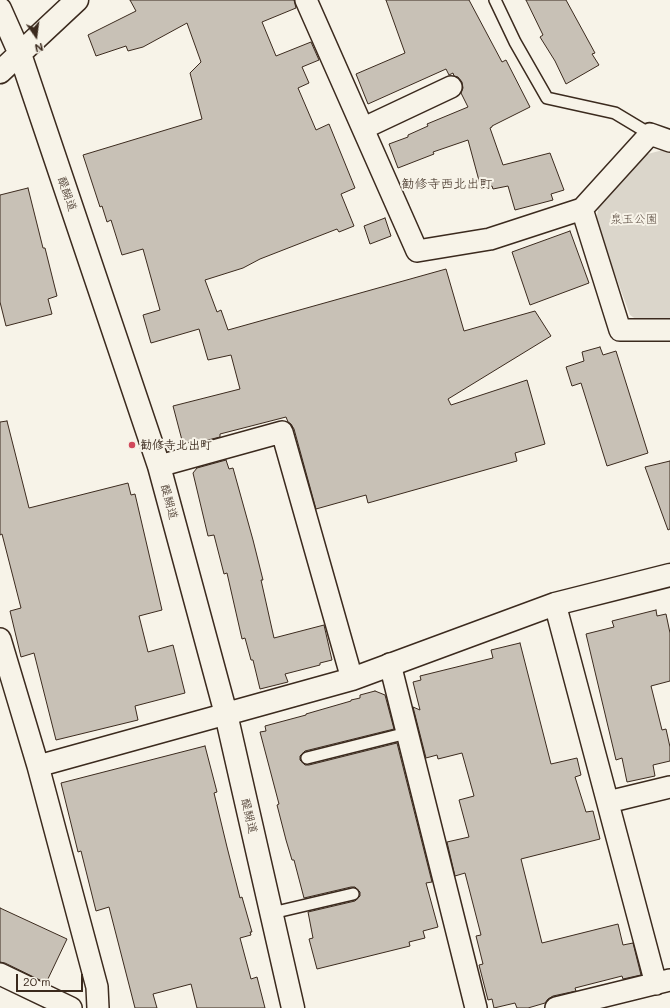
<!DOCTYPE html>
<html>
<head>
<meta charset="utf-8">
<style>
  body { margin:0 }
  #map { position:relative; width:670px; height:1008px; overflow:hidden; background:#f7f3e8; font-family:Mali,sans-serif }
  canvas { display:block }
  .north { position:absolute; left:16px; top:16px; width:40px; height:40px; -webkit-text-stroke:3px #f7f3e8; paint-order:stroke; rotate:166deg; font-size:11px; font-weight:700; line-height:16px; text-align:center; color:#3b2a1e }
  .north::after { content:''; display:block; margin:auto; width:14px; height:18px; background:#3b2a1e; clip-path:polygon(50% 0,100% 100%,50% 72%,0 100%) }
  .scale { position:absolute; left:16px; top:974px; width:67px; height:18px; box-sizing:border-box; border:2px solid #3b2a1e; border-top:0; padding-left:5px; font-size:12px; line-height:14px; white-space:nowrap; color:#3b2a1e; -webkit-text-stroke:3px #f7f3e8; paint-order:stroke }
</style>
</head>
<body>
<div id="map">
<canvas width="670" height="1008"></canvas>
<div class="north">N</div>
<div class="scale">20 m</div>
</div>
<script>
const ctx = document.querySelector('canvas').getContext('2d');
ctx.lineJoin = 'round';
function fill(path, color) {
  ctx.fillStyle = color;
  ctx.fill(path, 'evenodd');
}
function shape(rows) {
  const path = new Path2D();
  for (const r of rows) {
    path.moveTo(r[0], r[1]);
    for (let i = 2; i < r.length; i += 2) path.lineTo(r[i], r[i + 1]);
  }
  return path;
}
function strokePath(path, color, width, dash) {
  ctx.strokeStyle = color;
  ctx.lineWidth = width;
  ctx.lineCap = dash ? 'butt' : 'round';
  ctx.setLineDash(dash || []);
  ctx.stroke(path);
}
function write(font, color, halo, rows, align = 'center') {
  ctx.font = font + ' Mali,"Klee One",sans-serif';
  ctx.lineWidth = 4;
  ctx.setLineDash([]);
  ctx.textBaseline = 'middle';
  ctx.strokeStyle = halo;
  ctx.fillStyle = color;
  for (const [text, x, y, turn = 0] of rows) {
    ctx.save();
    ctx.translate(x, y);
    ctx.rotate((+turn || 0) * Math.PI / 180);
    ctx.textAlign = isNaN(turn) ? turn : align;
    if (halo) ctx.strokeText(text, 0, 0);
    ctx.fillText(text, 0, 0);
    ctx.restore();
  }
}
const green = shape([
  [663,150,670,153,670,322,640,322,630,315,596,223,599,202,644,155]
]);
const building = shape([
  [130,0,294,0,296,8,262,22,276,56,311,42,319,60,302,67,309,83,298,88,316,130,329,124,355,188,341,194,354,226,339,232,337,229,260,259,243,268,205,280,217,312,221,310,228,330,446,269,464,331,535,311,551,336,448,399,451,405,527,380,545,444,515,453,517,461,368,503,366,495,316,509,294,429,291,424,288,422,286,417,220,434,220,437,192,444,191,442,183,444,173,406,240,389,231,355,208,360,199,329,151,343,143,315,160,310,143,249,122,255,111,220,107,222,102,206,100,207,83,155,202,119,190,73,201,62,187,23,143,47,128,51,126,46,96,56,88,35,136,11,130,0],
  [386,0,469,0,502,62,506,60,530,107,492,126,492,127,490,128,503,165,550,153,564,190,551,194,553,200,515,210,508,186,493,189,492,186,481,188,468,140,433,152,434,154,398,168,389,144,408,137,408,135,428,126,427,124,468,107,461,93,463,88,462,82,458,77,454,76,453,73,449,75,446,69,368,104,356,74,405,53,386,0],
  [526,0,566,0,595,53,592,54,599,65,566,84,555,61,540,37,543,35,526,0],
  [28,188,43,248,45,248,57,296,48,299,52,314,6,326,0,302,0,195,28,188],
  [385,218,391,236,370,244,364,226,385,218],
  [570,231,589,283,530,305,512,252,570,231],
  [600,347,603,355,616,351,648,453,607,466,581,383,572,386,566,367,584,361,582,352,600,347],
  [7,421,29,508,128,483,131,495,135,494,162,610,139,616,148,652,173,645,185,693,135,706,138,720,56,740,34,653,21,657,10,611,21,608,2,534,0,535,0,422,7,421],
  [226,460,229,469,233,468,253,540,263,580,261,580,274,638,324,625,332,660,320,663,320,665,285,674,288,682,260,689,253,660,251,660,245,638,242,639,227,573,224,574,214,535,208,536,193,473,197,468,226,460],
  [670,461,670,529,668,530,645,467,670,461],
  [656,610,657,616,666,614,670,633,670,681,651,686,662,730,666,729,670,747,670,761,653,765,655,776,627,782,622,758,616,760,586,634,614,627,612,621,656,610],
  [520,643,551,764,577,758,581,775,575,777,586,812,593,811,600,839,521,859,542,943,618,924,623,945,633,943,641,975,623,979,622,976,575,988,576,991,553,996,548,999,545,1003,528,1008,517,1008,515,1003,494,1008,492,999,488,1000,479,965,483,964,476,936,481,935,465,873,455,876,447,842,469,837,459,800,474,796,462,753,438,759,437,755,426,758,413,707,420,710,413,682,421,680,420,676,493,658,491,650,520,643],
  [375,691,385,695,394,729,305,751,300,756,300,760,305,765,309,765,397,743,432,882,426,883,438,927,423,931,425,938,409,942,410,946,317,969,309,939,313,938,308,912,355,901,360,896,360,892,355,887,351,887,304,898,294,860,292,860,286,840,277,805,279,804,260,732,266,731,265,726,306,715,306,714,351,701,351,700,360,698,360,695,375,691],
  [205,746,217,792,214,793,227,847,240,898,242,897,252,932,250,932,251,935,240,938,251,979,257,977,265,1008,197,1008,191,984,153,994,157,1008,135,1008,109,907,96,911,81,851,78,852,61,783,205,746],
  [0,908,67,939,46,983,5,963,0,962,0,908]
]);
const lane = shape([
  [495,0,515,42,547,98,615,113,650,134],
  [307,758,407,733],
  [272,913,353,894]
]);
const street = shape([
  [306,0,417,251,490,239,582,209,650,134,670,141],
  [364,128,451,87],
  [582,209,620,330,670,330],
  [159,466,282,432,352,679],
  [555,604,656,984],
  [0,639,38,766,97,987,98,1008],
  [390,664,476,1008],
  [38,766,226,714],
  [608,802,670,787],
  [0,974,71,1008],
  [556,1008,670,980]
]);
const secondary = shape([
  [0,9,20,54,159,466,226,714,293,1008],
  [0,72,77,0],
  [226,714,352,679,555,604,670,575]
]);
const markers = [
  [132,445,4,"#d1495b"]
];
const streetNames = [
  ["醍醐道",67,194,71],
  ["醍醐道",169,502,75],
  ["醍醐道",249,816,77]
];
const parkNames = [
  ["泉玉公園",634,219]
];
const poiNames = [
  ["勧修寺北出町",140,445]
];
const neighbourhoodNames = [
  ["勧修寺西北出町",447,184]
];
fill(green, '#dbd6cb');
fill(building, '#c8c1b6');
strokePath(building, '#3b2a1e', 1);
strokePath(lane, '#3b2a1e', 14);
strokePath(street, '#3b2a1e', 24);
strokePath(secondary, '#3b2a1e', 25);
strokePath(lane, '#f7f3e8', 11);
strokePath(street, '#f7f3e8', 21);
strokePath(secondary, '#f7f3e8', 22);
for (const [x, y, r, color] of markers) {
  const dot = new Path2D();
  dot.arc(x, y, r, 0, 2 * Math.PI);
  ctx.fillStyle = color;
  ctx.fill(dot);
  strokePath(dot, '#f7f3e8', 1.5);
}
write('12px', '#3b2a1e', '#f7f3e8', streetNames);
write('12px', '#5b4c41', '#f7f3e8', parkNames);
write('bold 12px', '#3b2a1e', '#f7f3e8', poiNames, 'left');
write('13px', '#3b2a1e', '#f7f3e8', neighbourhoodNames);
</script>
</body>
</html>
